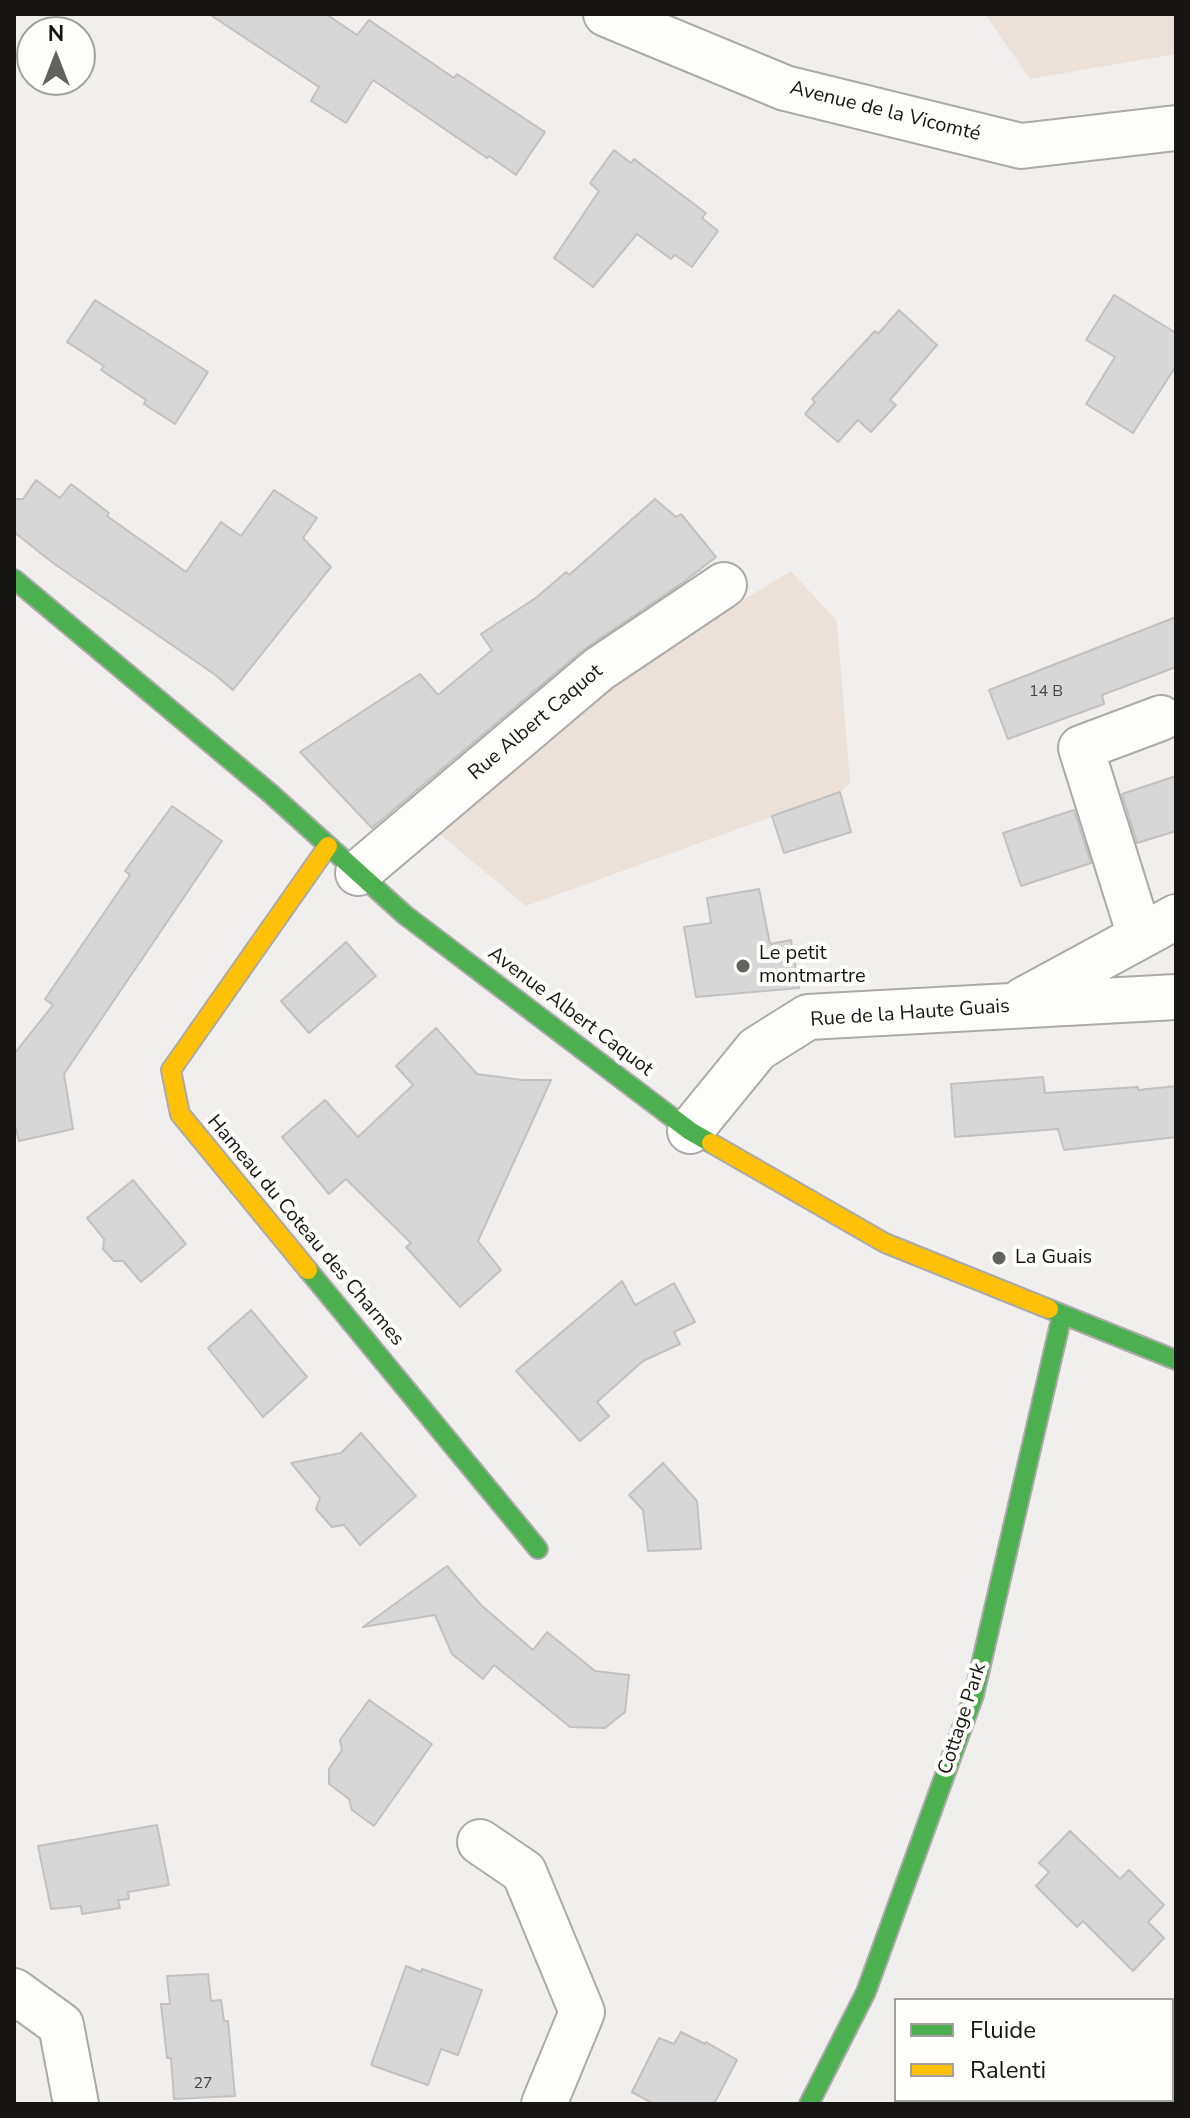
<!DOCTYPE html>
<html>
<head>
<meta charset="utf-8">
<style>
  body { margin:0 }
  #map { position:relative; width:1190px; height:2118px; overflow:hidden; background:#f1efee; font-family:"Nunito Sans",sans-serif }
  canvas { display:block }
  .frame { position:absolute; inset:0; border:16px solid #171615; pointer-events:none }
  .legend { position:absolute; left:894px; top:1998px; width:280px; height:104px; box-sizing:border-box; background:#fffdfa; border:2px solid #a2a19e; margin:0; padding:10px 14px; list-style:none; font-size:24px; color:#171615 }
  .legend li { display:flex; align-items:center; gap:16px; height:40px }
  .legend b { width:40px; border:2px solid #a2a19e }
  .north { position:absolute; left:16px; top:16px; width:80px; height:80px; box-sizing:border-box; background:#fffdfa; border:2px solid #a2a19e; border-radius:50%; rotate:0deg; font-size:22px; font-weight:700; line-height:32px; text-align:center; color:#171615 }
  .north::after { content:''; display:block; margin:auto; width:28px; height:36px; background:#636261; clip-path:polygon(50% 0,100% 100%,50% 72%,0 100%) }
</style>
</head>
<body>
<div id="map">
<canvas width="1190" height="2118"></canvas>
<div class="frame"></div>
<ul class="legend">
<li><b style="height:10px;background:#4caf50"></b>Fluide</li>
<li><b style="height:10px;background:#ffc107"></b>Ralenti</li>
</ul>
<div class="north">N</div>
</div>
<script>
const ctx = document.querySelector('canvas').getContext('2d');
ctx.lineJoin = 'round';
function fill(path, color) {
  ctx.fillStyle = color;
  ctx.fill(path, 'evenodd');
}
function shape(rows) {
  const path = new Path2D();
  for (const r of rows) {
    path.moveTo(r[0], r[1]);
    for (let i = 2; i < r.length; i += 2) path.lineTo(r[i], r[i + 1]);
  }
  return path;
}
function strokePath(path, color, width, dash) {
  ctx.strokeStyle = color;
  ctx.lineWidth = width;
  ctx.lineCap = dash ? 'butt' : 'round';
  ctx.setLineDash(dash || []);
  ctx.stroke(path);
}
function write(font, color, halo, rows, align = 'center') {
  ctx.font = font + ' "Nunito Sans",sans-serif';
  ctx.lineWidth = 8;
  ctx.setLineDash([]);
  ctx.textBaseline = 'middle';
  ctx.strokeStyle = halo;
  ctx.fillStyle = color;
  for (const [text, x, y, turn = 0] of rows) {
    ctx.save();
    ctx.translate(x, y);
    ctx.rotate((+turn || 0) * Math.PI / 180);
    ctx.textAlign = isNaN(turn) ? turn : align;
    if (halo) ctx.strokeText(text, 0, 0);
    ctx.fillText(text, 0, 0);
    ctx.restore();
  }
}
const green = shape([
  [985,14,1176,14,1176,54,1030,79],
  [791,571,837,621,850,783,840,792,526,906,431,827,620,674]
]);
const building = shape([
  [209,14,326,14,357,35,369,20,454,78,457,74,545,132,516,175,489,156,487,158,373,80,346,123,311,101,319,87,209,14],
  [614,150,631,163,634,159,706,213,702,218,718,231,692,267,675,255,671,259,637,234,593,287,554,258,599,191,590,183,614,150],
  [1114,295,1176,333,1176,366,1133,433,1086,404,1115,357,1086,340,1114,295],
  [95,300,208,372,175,424,144,404,146,400,101,370,104,366,67,342,95,300],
  [899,310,937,345,890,400,896,405,871,432,858,420,838,442,805,414,815,402,812,399,875,331,878,334,899,310],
  [36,480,60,498,71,484,109,513,107,516,186,572,221,522,241,536,274,490,317,518,303,538,331,567,233,690,214,674,53,563,14,532,14,499,23,499,36,480],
  [655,499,676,517,681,514,716,557,685,581,583,650,372,828,300,752,420,674,438,695,492,650,481,634,537,597,566,572,569,575,655,499],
  [1176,617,1176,667,1102,695,1104,704,1008,739,989,690,1176,617],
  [1176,776,1176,831,1137,843,1122,794,1176,776],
  [840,792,851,832,784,853,772,816,840,792],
  [172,806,222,841,64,1074,73,1129,19,1141,14,1121,14,1054,53,1005,45,999,130,875,125,871,172,806],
  [1074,810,1091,863,1021,886,1003,833,1074,810],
  [759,889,770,944,791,940,799,988,696,997,684,927,711,923,707,898,759,889],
  [346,942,376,976,309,1033,281,1001,346,942],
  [436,1028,477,1074,522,1080,551,1080,478,1241,501,1270,460,1307,406,1247,411,1243,346,1179,329,1194,282,1137,325,1100,358,1137,413,1085,396,1066,436,1028],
  [1043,1077,1045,1093,1138,1087,1138,1090,1176,1086,1176,1137,1064,1150,1058,1129,955,1137,951,1084,1043,1077],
  [133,1180,186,1244,141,1282,123,1261,114,1261,103,1249,104,1239,87,1218,133,1180],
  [622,1281,635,1305,674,1283,695,1322,674,1332,680,1344,643,1361,597,1402,609,1416,580,1441,516,1371,622,1281],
  [251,1310,307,1377,263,1417,208,1348,251,1310],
  [361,1433,416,1496,360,1545,344,1525,332,1527,316,1509,320,1498,291,1463,341,1453,361,1433],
  [663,1463,697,1501,701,1549,648,1551,643,1510,629,1495,663,1463],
  [447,1566,481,1605,533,1650,547,1632,595,1671,629,1675,625,1712,605,1728,570,1727,494,1665,483,1679,452,1654,435,1615,363,1627,447,1566],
  [369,1700,432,1744,374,1826,352,1810,349,1799,329,1784,329,1769,342,1750,340,1740,369,1700],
  [157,1825,169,1885,128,1892,129,1899,118,1900,120,1908,82,1914,81,1906,51,1909,38,1846,157,1825],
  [1070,1831,1120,1879,1129,1870,1164,1905,1148,1922,1164,1938,1133,1971,1083,1921,1077,1927,1036,1886,1049,1872,1039,1863,1070,1831],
  [406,1966,421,1972,422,1969,482,1990,458,2055,441,2049,428,2085,371,2065,406,1966],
  [208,1974,211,2001,221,2000,224,2021,228,2021,235,2096,174,2099,171,2058,167,2058,161,2004,170,2004,167,1976,208,1974],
  [681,2032,705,2044,706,2042,737,2060,714,2104,654,2104,632,2092,659,2038,674,2044,681,2032]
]);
const street = shape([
  [606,14,785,88,1021,146,1176,128],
  [358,873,599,669,724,585],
  [1140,936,1081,748,1161,718],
  [1023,1000,1176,917],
  [690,1131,757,1049,808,1017,1176,997],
  [480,1842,524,1872,582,2012,544,2104],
  [14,1991,61,2025,76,2104]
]);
const fast = shape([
  [14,579,270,793,405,915,690,1131,711,1143],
  [308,1270,538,1549],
  [1049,1309,1176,1360],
  [809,2104,866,1992,974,1695,1062,1315]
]);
const slow = shape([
  [711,1143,885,1243,1049,1309],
  [308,1270,180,1114,171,1070,328,846]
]);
const markers = [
  [743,966,8,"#636261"],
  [999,1258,8,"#636261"]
];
const numberNames = [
  ["14 B",1046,692],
  ["27",203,2084]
];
const streetNames = [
  ["Avenue de la Vicomté",885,112,14],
  ["Rue Albert Caquot",536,723,-40],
  ["Avenue Albert Caquot",570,1012,37],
  ["Rue de la Haute Guais",910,1014,-4],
  ["Hameau du Coteau des Charmes",305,1231,50],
  ["Cottage Park",963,1719,-72]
];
const poiNames = [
  ["Le petit",759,954],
  ["montmartre",759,977],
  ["La Guais",1015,1258]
];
fill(green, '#ece1d8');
fill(building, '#d8d7d7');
strokePath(building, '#c2c1c1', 2);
strokePath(street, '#abaaa9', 48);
strokePath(fast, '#abaaa9', 22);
strokePath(slow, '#abaaa9', 22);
strokePath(street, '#fdfdfc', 44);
strokePath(fast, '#4caf50', 18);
strokePath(slow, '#ffc107', 18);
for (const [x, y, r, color] of markers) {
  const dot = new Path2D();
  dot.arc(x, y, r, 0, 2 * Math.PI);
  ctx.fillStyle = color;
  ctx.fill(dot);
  strokePath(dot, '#fffdfa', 3);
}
write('16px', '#474646', null, numberNames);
write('20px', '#171615', '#fffdfa', streetNames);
write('20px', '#171615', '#fffdfa', poiNames, 'left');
</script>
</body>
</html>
